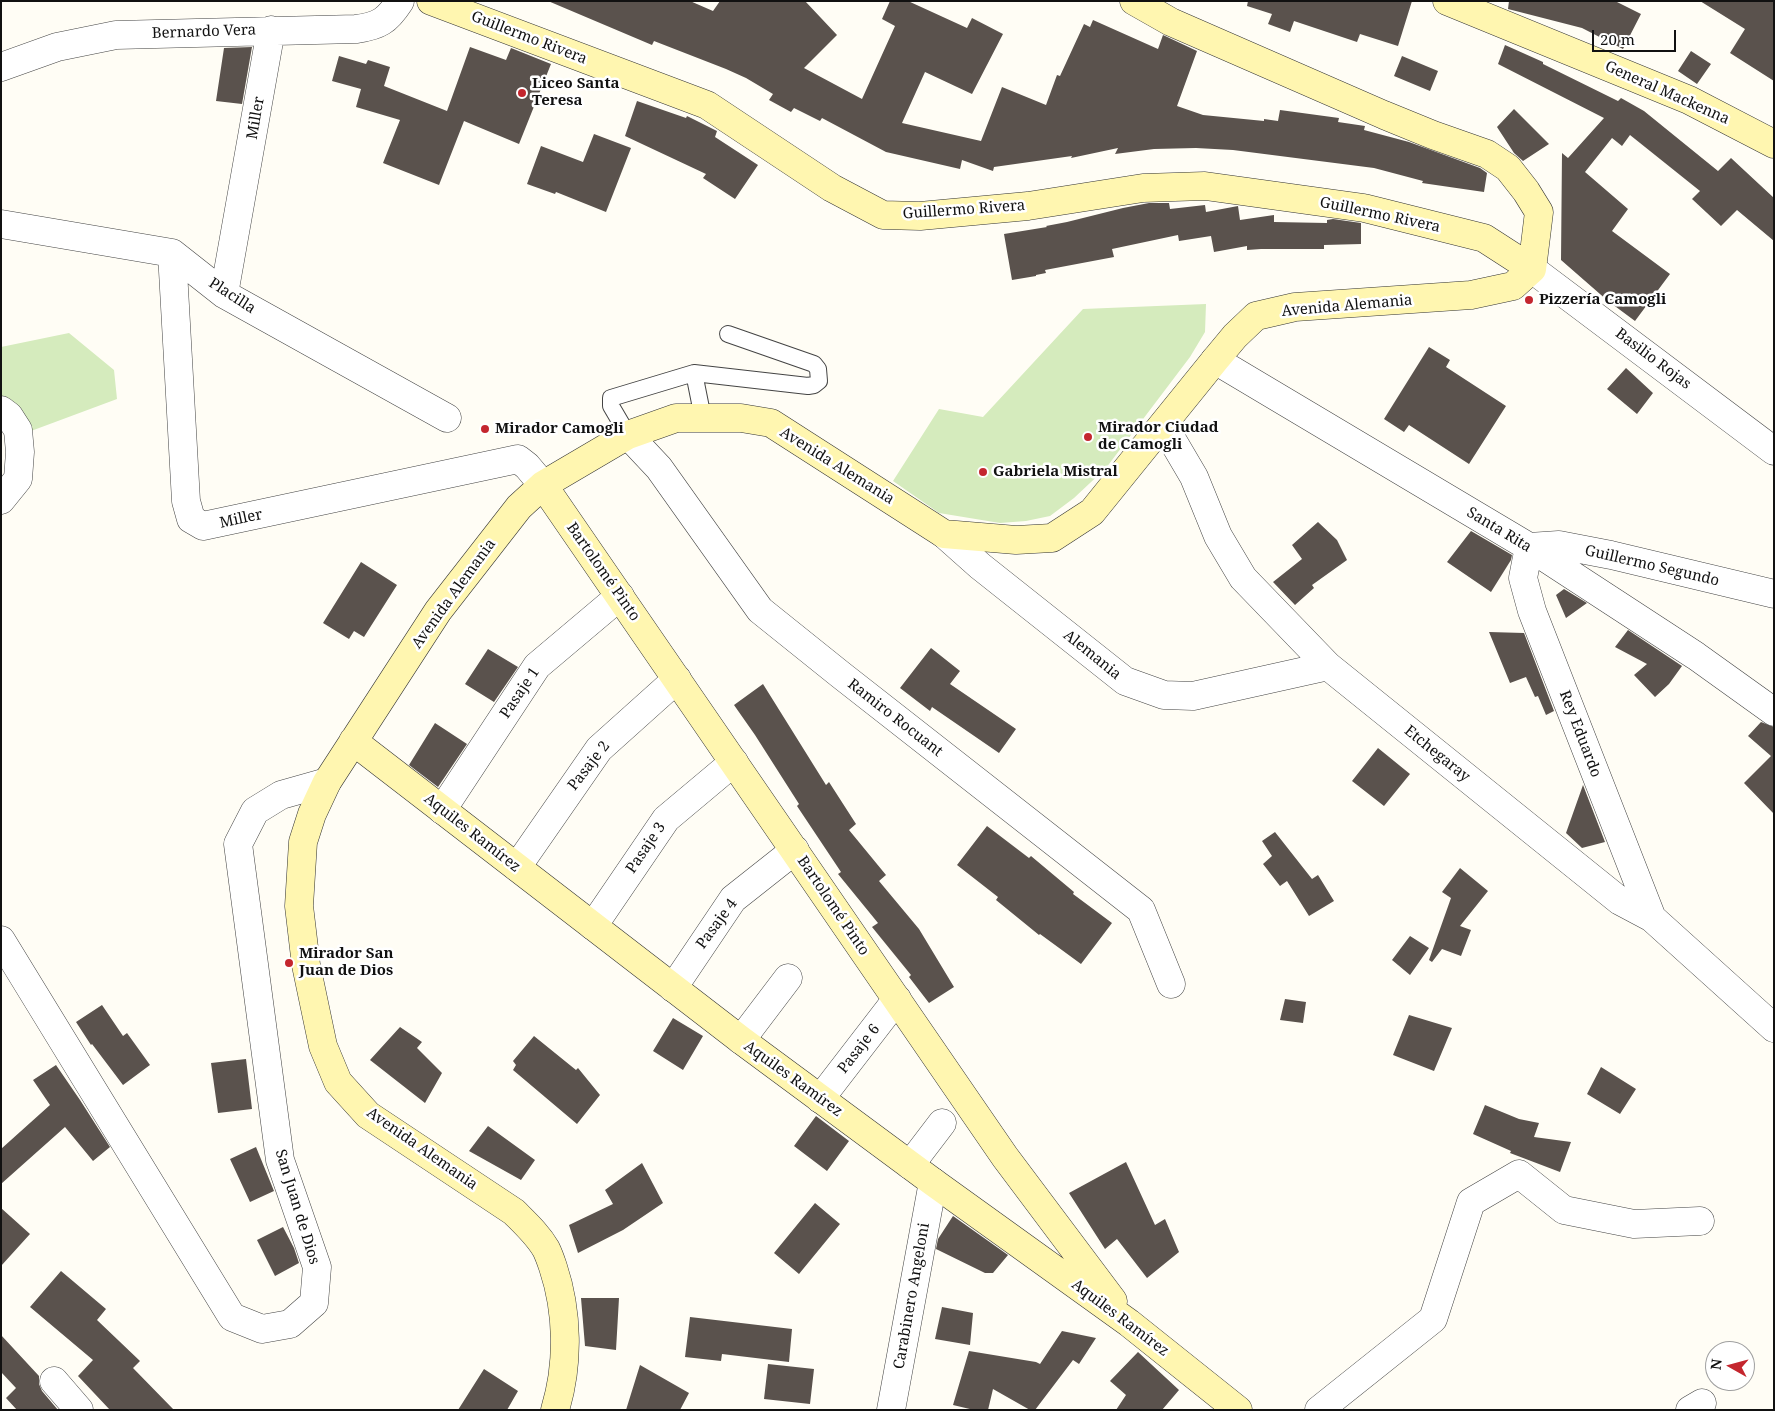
<!DOCTYPE html>
<html>
<head>
<meta charset="utf-8">
<style>
	body { margin:0 }
	#map { position:relative; width:1775px; height:1411px; overflow:hidden; background:#fffdf5; font-family:"Noto Serif",serif }
	canvas { display:block }
	.frame { position:absolute; inset:0; border:2px solid #111; pointer-events:none }
	.north { position:absolute; left:1705px; top:1341px; width:50px; height:50px; box-sizing:border-box; background:#fff; border:1px solid #a0a0a0; border-radius:50%; rotate:277deg; font-size:14px; font-weight:700; line-height:20px; text-align:center; color:#111 }
	.north::after { content:''; display:block; margin:auto; width:18px; height:22px; background:#c4262e; clip-path:polygon(50% 0,100% 100%,50% 72%,0 100%) }
	.scale { position:absolute; left:1592px; top:30px; width:84px; height:22px; box-sizing:border-box; border:2px solid #111; border-top:0; padding-left:6px; font-size:15px; line-height:18px; white-space:nowrap; color:#111; -webkit-text-stroke:4px #fff; paint-order:stroke }
</style>
</head>
<body>
<div id="map">
<canvas width="1775" height="1411"></canvas>
<div class="frame"></div>
<div class="north">N</div>
<div class="scale">20 m</div>
</div>
<script>
const context = document.querySelector('canvas').getContext('2d');
context.lineJoin = 'round';
function paint(path, color) { context.fillStyle = color; context.fill(path, 'evenodd'); }
function trace(path, color, width, dash) { context.strokeStyle = color; context.lineWidth = width; context.lineCap = dash ? 'butt' : 'round'; context.setLineDash(dash || []); context.stroke(path); }
function write(font, color, halo, rows, align = 'center') {
  context.font = font + ' "Noto Serif",serif'; context.lineWidth = 5; context.setLineDash([]); context.textBaseline = 'middle'; context.strokeStyle = halo; context.fillStyle = color; for (const [text, x, y, turn = 0] of rows) {
    context.save(); context.translate(x, y); context.rotate((+turn || 0) * Math.PI / 180); context.textAlign = isNaN(turn) ? turn : align; if (halo) context.strokeText(text, 0, 0); context.fillText(text, 0, 0); context.restore();
  }
}
const green = new Path2D(`
	M 1206,304 L 1205,332 L 1190,357 L 1106,468 L 1074,498 L 1050,516 L 1026,521 L 1000,523 L 939,513 L 893,481 L 939,409 L 983,417 L 1083,309 Z
	M 69,333 L 114,370 L 117,399 L 31,431 L 1,397 L 1,347 Z`);
const building = new Path2D(`
	M 548,1 L 690,1 L 713,11 L 720,1 L 805,1 L 837,35 L 804,68 L 862,99 L 895,26 L 882,19 L 890,1 L 908,1 L 967,28 L 972,18 L 1003,34 L 972,94 L 925,72 L 902,123 L 981,141 L 1002,87 L 1046,105 L 1057,75 L 1060,76 L 1084,24 L 1090,27 L 1093,20 L 1158,49 L 1163,35 L 1197,51 L 1177,106 L 1203,115 L 1264,121 L 1264,119 L 1278,121 L 1280,110 L 1339,118 L 1338,122 L 1365,126 L 1364,130 L 1409,142 L 1480,168 L 1487,173 L 1484,192 L 1422,183 L 1423,181 L 1374,168 L 1233,150 L 1196,148 L 1154,149 L 1115,154 L 1118,148 L 1071,158 L 1072,156 L 994,167 L 993,171 L 962,160 L 960,169 L 886,152 L 822,118 L 820,121 L 794,108 L 791,112 L 769,100 L 773,94 L 746,78 L 726,69 L 654,41 L 652,45 Z
	M 1248,1 L 1412,1 L 1398,46 L 1360,34 L 1357,42 L 1294,21 L 1290,32 L 1268,24 L 1272,14 L 1247,6 Z
	M 1509,1 L 1615,1 L 1641,14 L 1623,49 L 1582,28 L 1508,9 Z
	M 1700,1 L 1774,1 L 1774,81 L 1730,53 L 1745,29 Z
	M 1505,45 L 1543,62 L 1543,64 L 1618,101 L 1621,98 L 1644,111 L 1718,171 L 1731,158 L 1774,198 L 1774,241 L 1737,210 L 1721,226 L 1692,199 L 1700,191 L 1630,135 L 1622,146 L 1612,138 L 1585,172 L 1628,209 L 1612,231 L 1670,274 L 1635,321 L 1608,301 L 1561,260 L 1562,153 L 1568,158 L 1604,118 L 1498,64 Z
	M 252,47 L 242,104 L 216,101 L 224,48 Z
	M 470,47 L 506,60 L 511,48 L 551,64 L 519,144 L 464,121 L 439,185 L 383,163 L 400,120 L 356,107 L 361,89 L 332,81 L 339,56 L 366,64 L 368,60 L 390,67 L 384,86 L 447,111 Z
	M 1691,51 L 1711,64 L 1697,84 L 1678,71 Z
	M 1402,56 L 1438,71 L 1430,91 L 1394,76 Z
	M 637,101 L 686,118 L 687,116 L 717,131 L 715,137 L 758,165 L 735,199 L 703,178 L 706,174 L 625,136 Z
	M 1514,109 L 1549,144 L 1523,161 L 1514,153 L 1497,127 Z
	M 594,134 L 631,148 L 606,212 L 556,192 L 555,194 L 527,184 L 541,146 L 583,162 Z
	M 1149,203 L 1169,203 L 1170,209 L 1205,205 L 1206,212 L 1238,206 L 1240,220 L 1274,215 L 1274,222 L 1327,223 L 1327,220 L 1333,219 L 1361,223 L 1361,244 L 1324,245 L 1324,249 L 1261,249 L 1247,250 L 1247,246 L 1214,252 L 1211,236 L 1179,241 L 1178,235 L 1112,249 L 1114,257 L 1045,270 L 1046,273 L 1036,275 L 1036,276 L 1012,280 L 1004,234 L 1047,227 L 1046,226 L 1067,222 L 1123,208 Z
	M 1429,347 L 1450,360 L 1446,367 L 1506,406 L 1469,464 L 1409,425 L 1404,432 L 1384,419 Z
	M 1626,368 L 1653,393 L 1637,414 L 1607,389 Z
	M 1318,522 L 1337,540 L 1347,560 L 1312,585 L 1314,588 L 1295,605 L 1273,582 L 1302,559 L 1292,545 Z
	M 1471,531 L 1512,555 L 1511,560 L 1491,592 L 1447,562 Z
	M 361,562 L 397,585 L 364,637 L 354,631 L 349,639 L 323,623 Z
	M 1564,589 L 1587,603 L 1566,618 L 1556,595 Z
	M 1628,630 L 1682,666 L 1669,684 L 1655,697 L 1634,675 L 1647,664 L 1615,647 Z
	M 1489,632 L 1524,633 L 1554,711 L 1546,715 L 1538,696 L 1535,697 L 1526,677 L 1510,683 Z
	M 931,648 L 960,671 L 950,684 L 1016,729 L 999,753 L 932,707 L 930,711 L 900,688 Z
	M 488,649 L 518,667 L 494,702 L 465,684 Z
	M 763,684 L 826,785 L 829,782 L 856,824 L 849,830 L 886,875 L 879,881 L 919,929 L 954,987 L 929,1003 L 909,977 L 911,975 L 872,927 L 878,923 L 838,874 L 841,872 L 797,806 L 799,804 L 755,735 L 734,705 Z
	M 1761,722 L 1774,727 L 1774,814 L 1744,783 L 1771,756 L 1748,736 Z
	M 435,723 L 467,744 L 438,787 L 409,765 Z
	M 1378,748 L 1410,774 L 1384,806 L 1352,781 Z
	M 1583,785 L 1605,842 L 1582,848 L 1566,833 Z
	M 987,826 L 1029,858 L 1031,856 L 1074,892 L 1073,894 L 1112,923 L 1081,964 L 1040,934 L 1039,935 L 996,900 L 998,897 L 957,865 Z
	M 1275,832 L 1312,879 L 1318,875 L 1334,901 L 1309,916 L 1287,881 L 1280,886 L 1263,864 L 1272,856 L 1262,841 Z
	M 1460,868 L 1488,891 L 1460,926 L 1471,930 L 1461,956 L 1442,949 L 1432,962 L 1429,960 L 1451,898 L 1442,892 Z
	M 1410,936 L 1429,948 L 1410,975 L 1392,960 Z
	M 1285,999 L 1306,1002 L 1303,1023 L 1280,1020 Z
	M 102,1005 L 123,1036 L 127,1033 L 150,1065 L 123,1085 L 92,1044 L 91,1045 L 76,1022 Z
	M 1409,1015 L 1452,1028 L 1434,1071 L 1393,1055 Z
	M 673,1018 L 703,1036 L 683,1070 L 653,1051 Z
	M 400,1027 L 422,1042 L 417,1048 L 442,1073 L 425,1103 L 370,1060 Z
	M 534,1036 L 576,1070 L 578,1068 L 600,1095 L 577,1124 L 513,1070 L 516,1065 L 513,1061 Z
	M 246,1059 L 252,1109 L 218,1113 L 211,1063 Z
	M 56,1065 L 80,1100 L 110,1147 L 93,1161 L 65,1127 L 1,1184 L 1,1149 L 50,1105 L 33,1080 Z
	M 1601,1067 L 1636,1089 L 1620,1114 L 1587,1094 Z
	M 1485,1105 L 1519,1119 L 1539,1123 L 1534,1137 L 1571,1142 L 1560,1172 L 1510,1153 L 1511,1151 L 1473,1134 Z
	M 816,1116 L 849,1141 L 827,1171 L 794,1146 Z
	M 488,1126 L 535,1160 L 521,1180 L 469,1151 Z
	M 256,1147 L 274,1191 L 250,1202 L 230,1159 Z
	M 1126,1162 L 1155,1225 L 1165,1219 L 1179,1252 L 1147,1278 L 1117,1239 L 1105,1249 L 1069,1193 Z
	M 642,1163 L 663,1203 L 623,1230 L 578,1253 L 569,1225 L 613,1204 L 605,1190 Z
	M 815,1203 L 840,1224 L 799,1274 L 774,1253 Z
	M 1,1208 L 30,1234 L 1,1266 Z
	M 953,1216 L 1008,1255 L 993,1273 L 985,1273 L 936,1249 L 938,1239 Z
	M 283,1227 L 294,1248 L 299,1263 L 275,1276 L 257,1240 Z
	M 61,1271 L 106,1309 L 97,1320 L 140,1361 L 133,1368 L 174,1410 L 110,1410 L 78,1376 L 93,1360 L 30,1307 Z
	M 581,1298 L 619,1298 L 616,1350 L 585,1346 Z
	M 942,1307 L 973,1313 L 970,1345 L 935,1339 Z
	M 690,1317 L 792,1329 L 789,1362 L 722,1354 L 721,1361 L 685,1357 Z
	M 1062,1331 L 1096,1338 L 1079,1364 L 1073,1360 L 1035,1410 L 1030,1410 L 993,1389 L 988,1410 L 974,1410 L 953,1405 L 969,1351 L 1036,1362 L 1040,1364 Z
	M 1,1335 L 39,1376 L 39,1384 L 42,1391 L 58,1410 L 17,1410 L 6,1398 L 16,1388 L 1,1372 Z
	M 1138,1352 L 1179,1390 L 1162,1410 L 1116,1410 L 1126,1395 L 1110,1381 Z
	M 768,1364 L 814,1369 L 810,1404 L 764,1399 Z
	M 640,1365 L 689,1393 L 680,1410 L 626,1410 Z
	M 484,1369 L 518,1391 L 507,1410 L 458,1410 Z`);
const lane = new Path2D(`
	M 694,373 L 808,386 L 814,385 L 819,381 L 818,369 L 814,364 L 728,334
	M 628,435 L 611,406 L 611,398 L 694,373 L 703,418`);
const street = new Path2D(`
	M 1,67 L 57,47 L 116,35 L 356,29 C 379,26 387,21 400,1
	M 1,224 L 172,253 L 224,294 L 447,418
	M 172,253 L 186,501 L 191,519 L 203,526 L 518,459 L 527,466 L 543,485
	M 1532,269 L 1774,451
	M 224,294 L 271,30
	M 1215,360 L 1529,547 L 1696,656 L 1774,712
	M 1,410 L 9,416 L 18,430 L 20,452 L 18,479 L 1,500
	M 1164,426 L 1194,477 L 1218,536 L 1243,578 L 1328,666 L 1620,901 L 1652,918 L 1774,1028
	M 628,435 L 659,468 L 760,610 L 841,675 L 1141,910 L 1171,984
	M 944,534 L 980,566 L 1125,681 L 1164,695 L 1193,696 L 1328,666
	M 442,810 L 537,666 L 620,596
	M 517,867 L 599,749 L 677,679
	M 1652,918 L 1532,611 L 1523,578 L 1529,547 L 1559,545 L 1611,555 L 1774,594
	M 593,926 L 666,819 L 734,762
	M 1,940 L 232,1317 L 262,1329 L 290,1324 L 314,1303 L 317,1267 L 280,1160 L 238,844 L 255,811 L 281,795 L 327,782
	M 673,988 L 733,899 L 795,850
	M 741,1040 L 788,978
	M 820,1099 L 897,999
	M 910,1165 L 942,1123
	M 54,1381 L 79,1410
	M 891,1410 L 933,1182
	M 1319,1410 L 1433,1319 L 1471,1202 L 1519,1174 L 1564,1210 L 1634,1224 L 1700,1221
	M 1690,1410 L 1702,1403`);
const secondary = new Path2D(`
	M 431,1 L 707,105 L 832,188 L 883,215 L 920,216 L 1028,206 L 1143,188 L 1205,186 L 1364,208 L 1484,238 L 1532,269
	M 1447,1 L 1689,100 L 1774,144
	M 543,485 L 1005,1157 L 1113,1301
	M 353,741 L 741,1040 L 933,1182 L 1129,1323 L 1238,1410
	M 555,1410 C 569,1364 568,1312 553,1267 C 551,1261 549,1255 546,1249 C 538,1235 526,1224 514,1212 L 368,1115 L 338,1082 L 323,1046 L 306,965 L 299,906 L 303,842 L 312,814 L 327,782 L 438,611 L 519,507 L 543,485 L 628,435 L 676,418 L 741,418 L 771,423 L 944,534 L 1016,540 L 1052,538 L 1092,512 L 1215,360 L 1235,336 L 1256,316 L 1295,307 L 1471,295 L 1513,286 L 1532,269 L 1539,212 L 1526,191 L 1508,168 L 1487,154 L 1433,135 L 1384,115 L 1171,22 L 1134,1`);
const markers = [
	[522,93,5,"#c4262e"],
	[1529,300,5,"#c4262e"],
	[485,429,5,"#c4262e"],
	[1088,437,5,"#c4262e"],
	[983,472,5,"#c4262e"],
	[289,963,5,"#c4262e"]
];
const streetNames = [
	["Bernardo Vera",204,32,-2],
	["Guillermo Rivera",529,38,21],
	["General Mackenna",1667,93,24],
	["Miller",256,118,-80],
	["Guillermo Rivera",964,210,-4],
	["Guillermo Rivera",1380,215,12],
	["Placilla",232,296,33],
	["Avenida Alemania",1347,306,-5],
	["Basilio Rojas",1653,359,37],
	["Avenida Alemania",837,466,32],
	["Miller",241,519,-12],
	["Santa Rita",1499,530,31],
	["Guillermo Segundo",1652,566,13],
	["Bartolomé Pinto",603,572,55],
	["Avenida Alemania",454,594,-54],
	["Alemania",1092,655,39],
	["Pasaje 1",520,693,-56],
	["Ramiro Rocuant",895,718,38],
	["Rey Eduardo",1580,734,69],
	["Etchegaray",1437,754,39],
	["Pasaje 2",589,766,-52],
	["Aquiles Ramírez",472,833,38],
	["Pasaje 3",646,848,-56],
	["Bartolomé Pinto",833,906,56],
	["Pasaje 4",717,924,-54],
	["Pasaje 6",859,1049,-52],
	["Aquiles Ramírez",793,1079,36],
	["Avenida Alemania",422,1149,35],
	["San Juan de Dios",297,1207,73],
	["Carabinero Angeloni",912,1296,-80],
	["Aquiles Ramírez",1120,1318,37]
];
const poiNames = [
	["Liceo Santa",532,84],
	["Teresa",532,101],
	["Pizzería Camogli",1539,300],
	["Mirador Ciudad",1098,428],
	["de Camogli",1098,445],
	["Mirador Camogli",495,429],
	["Gabriela Mistral",993,472],
	["Mirador San",299,954],
	["Juan de Dios",299,971]
];
paint(green, '#d5ebbd');
paint(building, '#5a524d');
trace(lane, '#444', 18);
trace(street, '#444', 29);
trace(secondary, '#333', 29);
trace(lane, '#fff', 16);
trace(street, '#fff', 28);
trace(secondary, '#fff6b0', 28);
for (const [x, y, r, color] of markers) { const dot = new Path2D(); dot.arc(x, y, r, 0, 2 * Math.PI); context.fillStyle = color; context.fill(dot); trace(dot, '#fff', 2); }
write('15px', '#111', '#fff', streetNames);
write('bold 15px', '#111', '#fff', poiNames, 'left');
</script>
</body>
</html>
